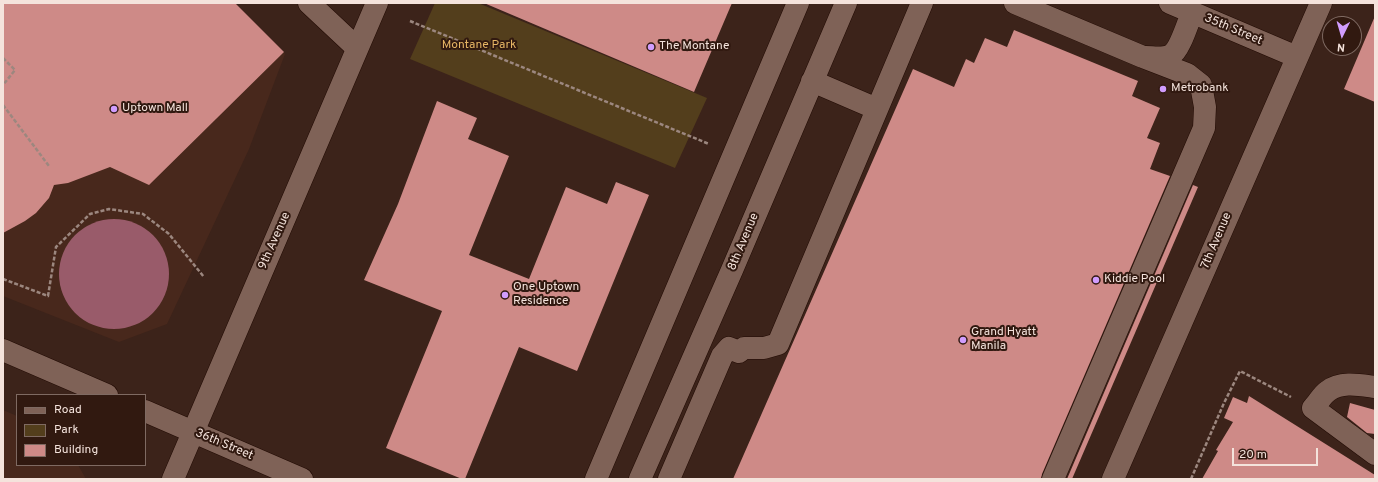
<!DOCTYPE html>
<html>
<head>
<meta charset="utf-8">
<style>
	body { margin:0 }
	#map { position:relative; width:1378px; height:482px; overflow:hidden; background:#3c231a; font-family:Overpass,sans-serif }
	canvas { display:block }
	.frame { position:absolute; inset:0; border:4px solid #f4e3dc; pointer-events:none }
	.legend { position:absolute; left:16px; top:394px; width:130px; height:72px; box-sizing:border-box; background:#311910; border:1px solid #7f6a62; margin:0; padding:5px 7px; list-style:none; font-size:12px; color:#f4e3dc }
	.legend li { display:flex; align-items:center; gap:8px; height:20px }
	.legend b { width:20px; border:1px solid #7f6a62 }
	.north { position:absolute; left:1322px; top:16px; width:40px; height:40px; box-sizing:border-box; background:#311910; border:1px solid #7f6a62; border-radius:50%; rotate:185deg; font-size:11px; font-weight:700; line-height:16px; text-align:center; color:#f4e3dc }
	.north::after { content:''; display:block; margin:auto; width:14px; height:18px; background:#d19dfe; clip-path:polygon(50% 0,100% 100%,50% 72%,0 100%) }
	.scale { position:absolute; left:1232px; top:448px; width:86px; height:18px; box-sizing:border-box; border:2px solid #f4e3dc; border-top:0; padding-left:5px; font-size:12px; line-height:14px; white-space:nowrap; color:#f4e3dc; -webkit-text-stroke:3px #311910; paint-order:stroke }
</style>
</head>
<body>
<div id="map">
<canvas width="1378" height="482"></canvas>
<div class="frame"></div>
<ul class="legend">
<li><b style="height:5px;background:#7f6257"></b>Road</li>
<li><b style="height:11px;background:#533e1c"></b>Park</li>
<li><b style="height:11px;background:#ce8a87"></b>Building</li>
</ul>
<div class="north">N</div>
<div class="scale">20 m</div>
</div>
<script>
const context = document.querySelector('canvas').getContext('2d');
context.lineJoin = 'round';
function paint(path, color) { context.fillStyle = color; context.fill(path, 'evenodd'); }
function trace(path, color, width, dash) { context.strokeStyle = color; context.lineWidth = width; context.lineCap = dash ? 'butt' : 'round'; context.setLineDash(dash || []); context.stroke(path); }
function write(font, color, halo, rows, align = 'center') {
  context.font = font + ' Overpass,sans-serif'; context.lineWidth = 4; context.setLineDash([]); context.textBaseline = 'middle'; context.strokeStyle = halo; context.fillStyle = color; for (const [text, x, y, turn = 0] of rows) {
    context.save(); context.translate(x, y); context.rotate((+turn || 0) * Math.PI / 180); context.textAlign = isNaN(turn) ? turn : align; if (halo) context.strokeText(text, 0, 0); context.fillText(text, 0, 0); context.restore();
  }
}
const built = new Path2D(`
	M 3,3 L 234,3 L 285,54 L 249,149 L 167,324 L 119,342 L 3,296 Z
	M 3,410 L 17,416 L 17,465 L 78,465 L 86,479 L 3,479 Z`);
const green = new Path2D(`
	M 435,3 L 478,3 L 707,98 L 675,168 L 410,59 Z`);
const water = new Path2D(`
	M59 274a55 55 0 1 1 110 0a55 55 0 1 1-110 0Z`);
const building = new Path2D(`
	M 3,3 L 235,3 L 284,52 L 149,185 L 110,167 L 68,183 L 54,185 L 49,198 L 36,213 L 25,221 L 3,233 Z
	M 484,3 L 732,3 L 694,92 Z
	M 1375,16 L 1375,102 L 1344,89 Z
	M 1014,30 L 1138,81 L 1132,96 L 1160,108 L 1147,138 L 1160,143 L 1150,169 L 1170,176 L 1042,474 L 1041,479 L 733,479 L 913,69 L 954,87 L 966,59 L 974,63 L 985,38 L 1007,47 Z
	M 437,101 L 477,118 L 468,139 L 509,156 L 469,255 L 529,279 L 566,187 L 607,204 L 616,182 L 649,195 L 577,371 L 519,347 L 465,479 L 462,479 L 386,448 L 442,311 L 364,280 L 398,204 Z
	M 1193,185 L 1198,187 L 1072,479 L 1067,479 Z
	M 1249,396 L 1375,475 L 1375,479 L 1202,479 L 1218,451 L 1216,450 L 1233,422 L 1224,418 L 1233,397 L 1247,403 Z
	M 1350,403 L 1375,410 L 1375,434 L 1367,433 L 1347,417 Z`);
const path = new Path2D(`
	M 410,21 L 709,144
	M 3,58 L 15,70 L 3,85
	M 3,105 L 49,166
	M 3,279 L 48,296 L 56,247 L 90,214 L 109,209 L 143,214 L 169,234 L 204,277
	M 1191,479 L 1224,403 L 1240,371 L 1291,397`);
const minor = new Path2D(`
	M 309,3 L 357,48
	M 1015,3 L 1143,57 L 1187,74 L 1201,85 L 1205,107 L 1204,128 L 1053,479
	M 1170,3 L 1297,57
	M 1146,57 C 1154,57 1164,59 1171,55 C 1180,50 1188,22 1192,13
	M 812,81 L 877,109
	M 3,350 L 107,395
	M 1375,387 C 1360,385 1341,381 1328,391 C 1322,395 1318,403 1313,408 L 1375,454
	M 145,411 L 302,479
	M 173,479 L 377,3
	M 596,479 L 798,3
	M 640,479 L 732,270 L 846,3
	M 669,479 L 722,356 L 729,348 L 739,352 L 744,348 L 764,348 L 778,344 L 922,3
	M 1113,479 L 1321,3`);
const markers = [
	[651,47,4,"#d19dfe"],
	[1163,89,4,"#d19dfe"],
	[114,109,4,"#d19dfe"],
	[1096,280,4,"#d19dfe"],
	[505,295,4,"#d19dfe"],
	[963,340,4,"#d19dfe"]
];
const streetNames = [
	["35th Street",1233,30,23],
	["9th Avenue",275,241,-66],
	["7th Avenue",1217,241,-67],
	["8th Avenue",744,242,-67],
	["36th Street",224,445,23]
];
const parkNames = [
	["Montane Park",479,46]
];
const poiNames = [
	["The Montane",659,47],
	["Metrobank",1171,89],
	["Uptown Mall",122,109],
	["Kiddie Pool",1104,280],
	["One Uptown",513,288],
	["Residence",513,302],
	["Grand Hyatt",971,333],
	["Manila",971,347]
];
paint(built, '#48281c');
paint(green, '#533e1c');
paint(water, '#995b6a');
paint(building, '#ce8a87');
trace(minor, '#220b04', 23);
trace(path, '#9c877f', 2.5, [4, 2]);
trace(minor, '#7f6257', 22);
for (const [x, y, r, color] of markers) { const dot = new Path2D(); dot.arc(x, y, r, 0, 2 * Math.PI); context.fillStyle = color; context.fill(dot); trace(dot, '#311910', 1.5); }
write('12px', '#f4e3dc', '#311910', streetNames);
write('12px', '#e6b564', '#311910', parkNames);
write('12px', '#f4e3dc', '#311910', poiNames, 'left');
</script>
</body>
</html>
